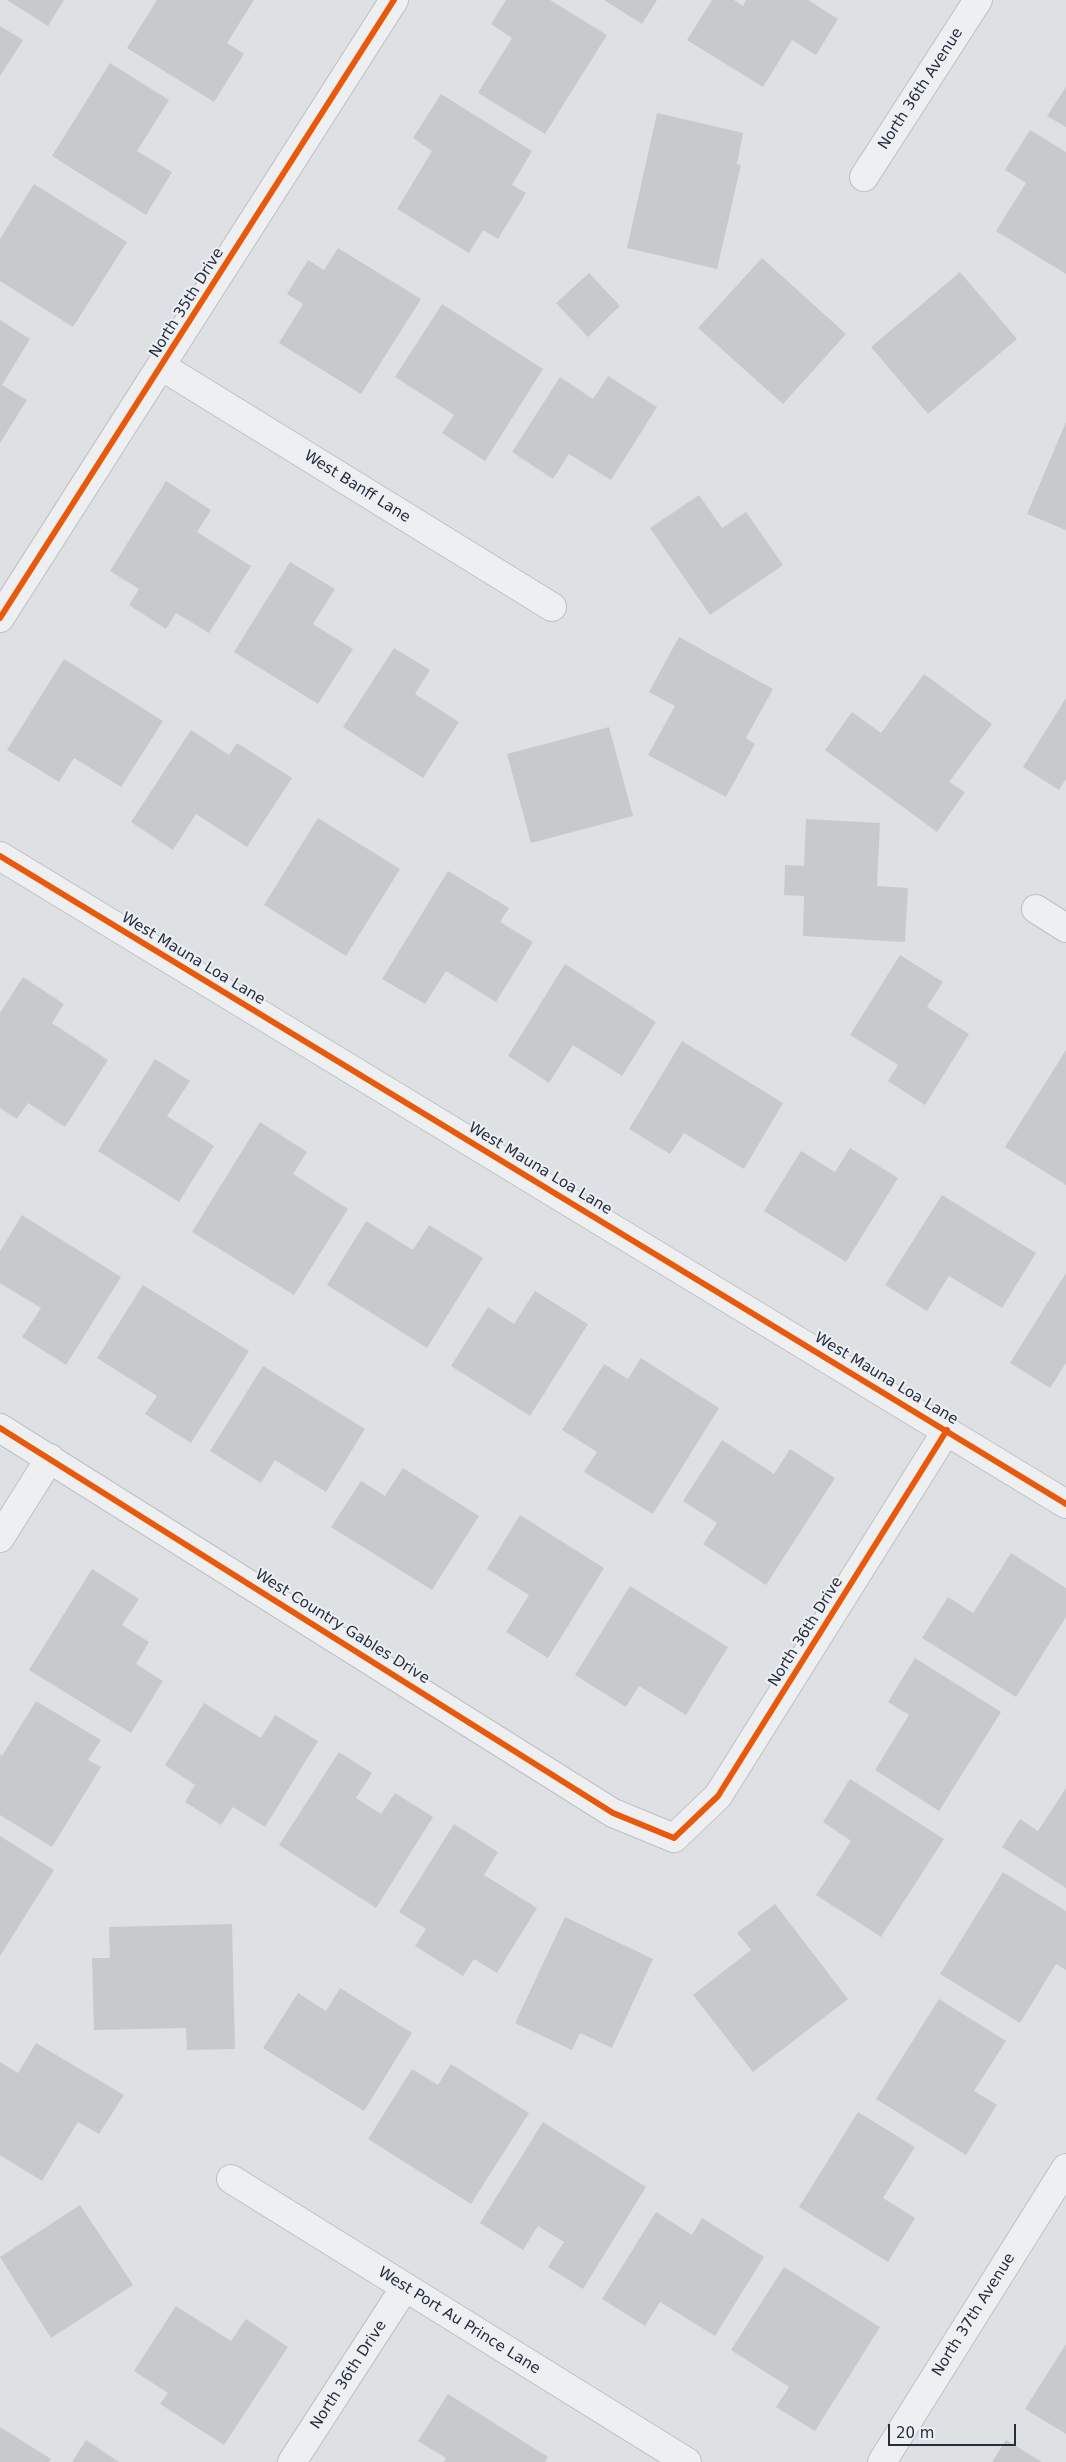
<!DOCTYPE html>
<html>
<head>
<meta charset="utf-8">
<style>
	body { margin:0 }
	#map { position:relative; width:1066px; height:2462px; overflow:hidden; background:#dee1e4; font-family:"DejaVu Sans",sans-serif }
	canvas { display:block }
	.scale { position:absolute; left:888px; top:2424px; width:128px; height:22px; box-sizing:border-box; border:2px solid #262d3c; border-top:0; padding-left:6px; font-size:15px; line-height:18px; white-space:nowrap; color:#262d3c; -webkit-text-stroke:4px #eceff4; paint-order:stroke }
</style>
</head>
<body>
<div id="map">
<canvas width="1066" height="2462"></canvas>
<div class="scale">20 m</div>
</div>
<script>
const context = document.querySelector('canvas').getContext('2d');
context.lineJoin = 'round';
function paint(path, color) { context.fillStyle = color; context.fill(path, 'evenodd'); }
function trace(path, color, width, dash) { context.strokeStyle = color; context.lineWidth = width; context.lineCap = dash ? 'butt' : 'round'; context.setLineDash(dash || []); context.stroke(path); }
function write(font, color, halo, rows, align = 'center') {
  context.font = font + ' "DejaVu Sans",sans-serif'; context.lineWidth = 4; context.setLineDash([]); context.textBaseline = 'middle'; context.strokeStyle = halo; context.fillStyle = color; for (const [text, x, y, turn = 0] of rows) {
    context.save(); context.translate(x, y); context.rotate((+turn || 0) * Math.PI / 180); context.textAlign = isNaN(turn) ? turn : align; if (halo) context.strokeText(text, 0, 0); context.fillText(text, 0, 0); context.restore();
  }
}
const building = new Path2D(`
	M 7,0 L 64,0 L 48,26 Z
	M 157,0 L 254,0 L 227,43 L 244,54 L 214,102 L 127,48 Z
	M 506,0 L 550,0 L 607,35 L 545,134 L 478,93 L 512,38 L 491,24 Z
	M 604,0 L 657,0 L 642,24 Z
	M 712,0 L 734,0 L 743,6 L 746,0 L 808,0 L 838,19 L 816,55 L 792,40 L 763,87 L 687,40 Z
	M 0,26 L 23,40 L 0,76 Z
	M 110,63 L 169,100 L 137,151 L 172,172 L 146,215 L 52,156 Z
	M 1066,87 L 1066,127 L 1047,116 Z
	M 441,94 L 532,151 L 512,185 L 526,193 L 498,239 L 483,230 L 469,253 L 397,209 L 432,151 L 413,138 Z
	M 657,113 L 743,133 L 737,164 L 741,165 L 717,269 L 627,248 Z
	M 1030,130 L 1066,152 L 1066,274 L 996,231 L 1026,183 L 1005,170 Z
	M 34,184 L 127,242 L 73,327 L 0,281 L 0,239 Z
	M 338,248 L 421,299 L 361,394 L 279,343 L 303,304 L 287,294 L 308,260 L 324,270 Z
	M 762,258 L 846,334 L 783,404 L 698,328 Z
	M 960,272 L 1017,339 L 928,414 L 871,347 Z
	M 589,273 L 620,306 L 588,337 L 556,303 Z
	M 442,304 L 543,369 L 485,461 L 442,433 L 454,415 L 395,377 Z
	M 0,320 L 30,339 L 2,385 L 27,400 L 0,443 Z
	M 608,376 L 657,407 L 611,480 L 569,454 L 553,479 L 512,452 L 560,377 L 593,399 Z
	M 1066,422 L 1066,530 L 1027,514 Z
	M 166,481 L 211,510 L 197,532 L 251,566 L 209,633 L 176,613 L 166,629 L 129,605 L 139,589 L 110,571 Z
	M 699,495 L 722,528 L 746,512 L 783,565 L 710,615 L 650,528 Z
	M 290,562 L 335,589 L 313,624 L 353,649 L 318,704 L 234,652 Z
	M 679,637 L 773,689 L 746,738 L 755,744 L 726,797 L 648,755 L 675,706 L 649,692 Z
	M 394,648 L 430,670 L 415,694 L 459,722 L 423,778 L 343,727 Z
	M 64,659 L 163,721 L 121,787 L 74,758 L 59,782 L 7,750 Z
	M 924,674 L 992,724 L 949,782 L 965,792 L 937,832 L 825,750 L 852,712 L 881,733 Z
	M 1066,698 L 1066,779 L 1059,790 L 1023,767 Z
	M 609,727 L 633,816 L 531,843 L 507,754 Z
	M 191,730 L 229,755 L 237,743 L 292,778 L 247,847 L 196,814 L 173,850 L 131,822 Z
	M 318,818 L 400,869 L 346,956 L 264,905 Z
	M 806,819 L 880,823 L 877,886 L 908,888 L 905,942 L 803,936 L 804,896 L 784,895 L 785,865 L 804,866 Z
	M 448,871 L 509,908 L 500,922 L 533,942 L 496,1002 L 446,971 L 425,1004 L 382,979 Z
	M 900,955 L 943,982 L 927,1007 L 969,1034 L 925,1105 L 888,1081 L 898,1065 L 850,1035 Z
	M 565,964 L 656,1022 L 622,1076 L 573,1045 L 549,1083 L 508,1056 Z
	M 23,977 L 64,1004 L 52,1023 L 108,1060 L 65,1127 L 28,1103 L 17,1119 L 0,1108 L 0,1013 Z
	M 682,1041 L 783,1103 L 744,1169 L 684,1133 L 670,1154 L 629,1129 Z
	M 1066,1050 L 1066,1185 L 1005,1147 Z
	M 155,1059 L 190,1081 L 167,1116 L 214,1146 L 179,1202 L 98,1151 Z
	M 260,1122 L 307,1152 L 293,1174 L 348,1209 L 294,1295 L 192,1232 Z
	M 850,1148 L 898,1178 L 846,1262 L 764,1211 L 801,1151 L 835,1172 Z
	M 942,1195 L 1036,1253 L 1002,1308 L 949,1276 L 927,1311 L 885,1285 Z
	M 22,1215 L 121,1277 L 66,1365 L 22,1337 L 41,1308 L 0,1283 L 0,1251 Z
	M 366,1221 L 413,1250 L 429,1225 L 483,1258 L 427,1348 L 327,1285 Z
	M 1066,1273 L 1066,1363 L 1050,1388 L 1010,1363 Z
	M 143,1285 L 249,1351 L 191,1443 L 145,1414 L 157,1396 L 97,1358 Z
	M 535,1291 L 588,1324 L 530,1416 L 451,1366 L 488,1307 L 514,1324 Z
	M 641,1358 L 719,1408 L 653,1514 L 584,1472 L 597,1452 L 562,1430 L 604,1364 L 628,1379 Z
	M 263,1366 L 365,1429 L 326,1492 L 275,1460 L 261,1483 L 210,1451 Z
	M 722,1440 L 774,1474 L 790,1449 L 835,1478 L 766,1585 L 703,1544 L 717,1523 L 683,1501 Z
	M 403,1468 L 479,1516 L 432,1590 L 331,1527 L 361,1481 L 385,1496 Z
	M 520,1515 L 604,1568 L 548,1658 L 506,1632 L 529,1595 L 487,1569 Z
	M 1011,1553 L 1066,1588 L 1066,1617 L 1016,1697 L 922,1638 L 948,1597 L 973,1613 Z
	M 92,1569 L 139,1599 L 122,1625 L 149,1642 L 136,1664 L 163,1681 L 131,1733 L 29,1670 Z
	M 630,1586 L 728,1647 L 686,1715 L 639,1686 L 626,1707 L 575,1675 Z
	M 915,1658 L 1001,1712 L 939,1811 L 875,1770 L 909,1715 L 888,1702 Z
	M 36,1701 L 101,1740 L 88,1760 L 101,1767 L 52,1847 L 0,1815 L 0,1754 L 2,1756 Z
	M 204,1703 L 261,1738 L 275,1715 L 318,1741 L 265,1827 L 233,1807 L 221,1825 L 185,1802 L 195,1785 L 165,1765 Z
	M 339,1752 L 372,1773 L 356,1798 L 381,1814 L 395,1793 L 433,1817 L 376,1908 L 279,1845 Z
	M 850,1779 L 944,1839 L 881,1937 L 816,1895 L 851,1841 L 823,1822 Z
	M 1066,1788 L 1066,1888 L 1002,1847 L 1020,1819 L 1038,1831 Z
	M 454,1824 L 498,1852 L 484,1875 L 537,1908 L 497,1973 L 474,1959 L 463,1976 L 415,1946 L 426,1929 L 399,1912 Z
	M 0,1836 L 54,1870 L 0,1956 Z
	M 1003,1872 L 1066,1911 L 1066,1970 L 1056,1964 L 1020,2023 L 940,1974 Z
	M 775,1904 L 848,1999 L 753,2072 L 693,1995 L 751,1950 L 737,1933 Z
	M 565,1917 L 653,1959 L 612,2048 L 580,2033 L 572,2050 L 515,2023 Z
	M 232,1924 L 235,2049 L 187,2050 L 186,2028 L 94,2030 L 92,1958 L 110,1958 L 109,1927 Z
	M 340,1988 L 412,2033 L 364,2111 L 263,2048 L 298,1993 L 326,2011 Z
	M 939,1999 L 1006,2041 L 974,2091 L 997,2105 L 966,2155 L 876,2099 Z
	M 36,2043 L 124,2095 L 99,2134 L 78,2122 L 42,2181 L 0,2155 L 0,2062 L 18,2073 Z
	M 451,2064 L 529,2113 L 471,2204 L 368,2139 L 412,2069 L 438,2085 Z
	M 858,2112 L 915,2147 L 883,2198 L 915,2218 L 888,2262 L 799,2207 Z
	M 543,2122 L 646,2187 L 583,2289 L 548,2267 L 564,2242 L 538,2226 L 523,2250 L 480,2223 Z
	M 80,2205 L 133,2285 L 51,2338 L 0,2257 Z
	M 656,2212 L 692,2235 L 702,2218 L 764,2257 L 715,2336 L 660,2302 L 645,2326 L 602,2299 Z
	M 784,2267 L 880,2327 L 815,2431 L 776,2407 L 789,2387 L 731,2350 Z
	M 176,2306 L 231,2341 L 246,2319 L 288,2347 L 224,2445 L 160,2404 L 168,2393 L 134,2371 Z
	M 1066,2344 L 1066,2434 L 1025,2409 Z
	M 448,2394 L 548,2457 L 545,2462 L 444,2462 L 446,2458 L 418,2441 Z
	M 0,2427 L 51,2459 L 49,2462 L 0,2462 Z
	M 86,2440 L 119,2462 L 72,2462 Z
	M 1006,2440 L 1042,2462 L 992,2462 Z`);
const street = new Path2D(`
	M 864,177 L 978,0
	M 161,366 L 552,607
	M 0,618 L 394,0
	M 0,856 L 1066,1504
	M 1036,909 L 1066,928
	M 0,1428 L 613,1813 L 674,1838 L 718,1796 L 947,1430
	M 0,1538 L 50,1458
	M 231,2179 L 687,2462
	M 292,2462 L 405,2287
	M 882,2462 L 1066,2168`);
const cycleway = new Path2D(`
	M 0,618 L 394,0
	M 0,856 L 1066,1504
	M 0,1428 L 613,1813 L 674,1838 L 718,1796 L 947,1430`);
const streetNames = [
	["North 36th Avenue",921,89,-57],
	["North 35th Drive",187,303,-58],
	["West Banff Lane",357,487,32],
	["West Mauna Loa Lane",193,959,31],
	["West Mauna Loa Lane",540,1169,31],
	["West Mauna Loa Lane",886,1379,31],
	["West Country Gables Drive",342,1627,32],
	["North 36th Drive",806,1632,-58],
	["North 37th Avenue",974,2315,-58],
	["West Port Au Prince Lane",459,2321,32],
	["North 36th Drive",349,2375,-57]
];
paint(building, '#c7c9cc');
trace(street, '#bdbfc2', 30);
trace(street, '#eeeff1', 28);
trace(cycleway, '#e8590c', 6);
write('15px', '#262d3c', '#eceff4', streetNames);
</script>
</body>
</html>
